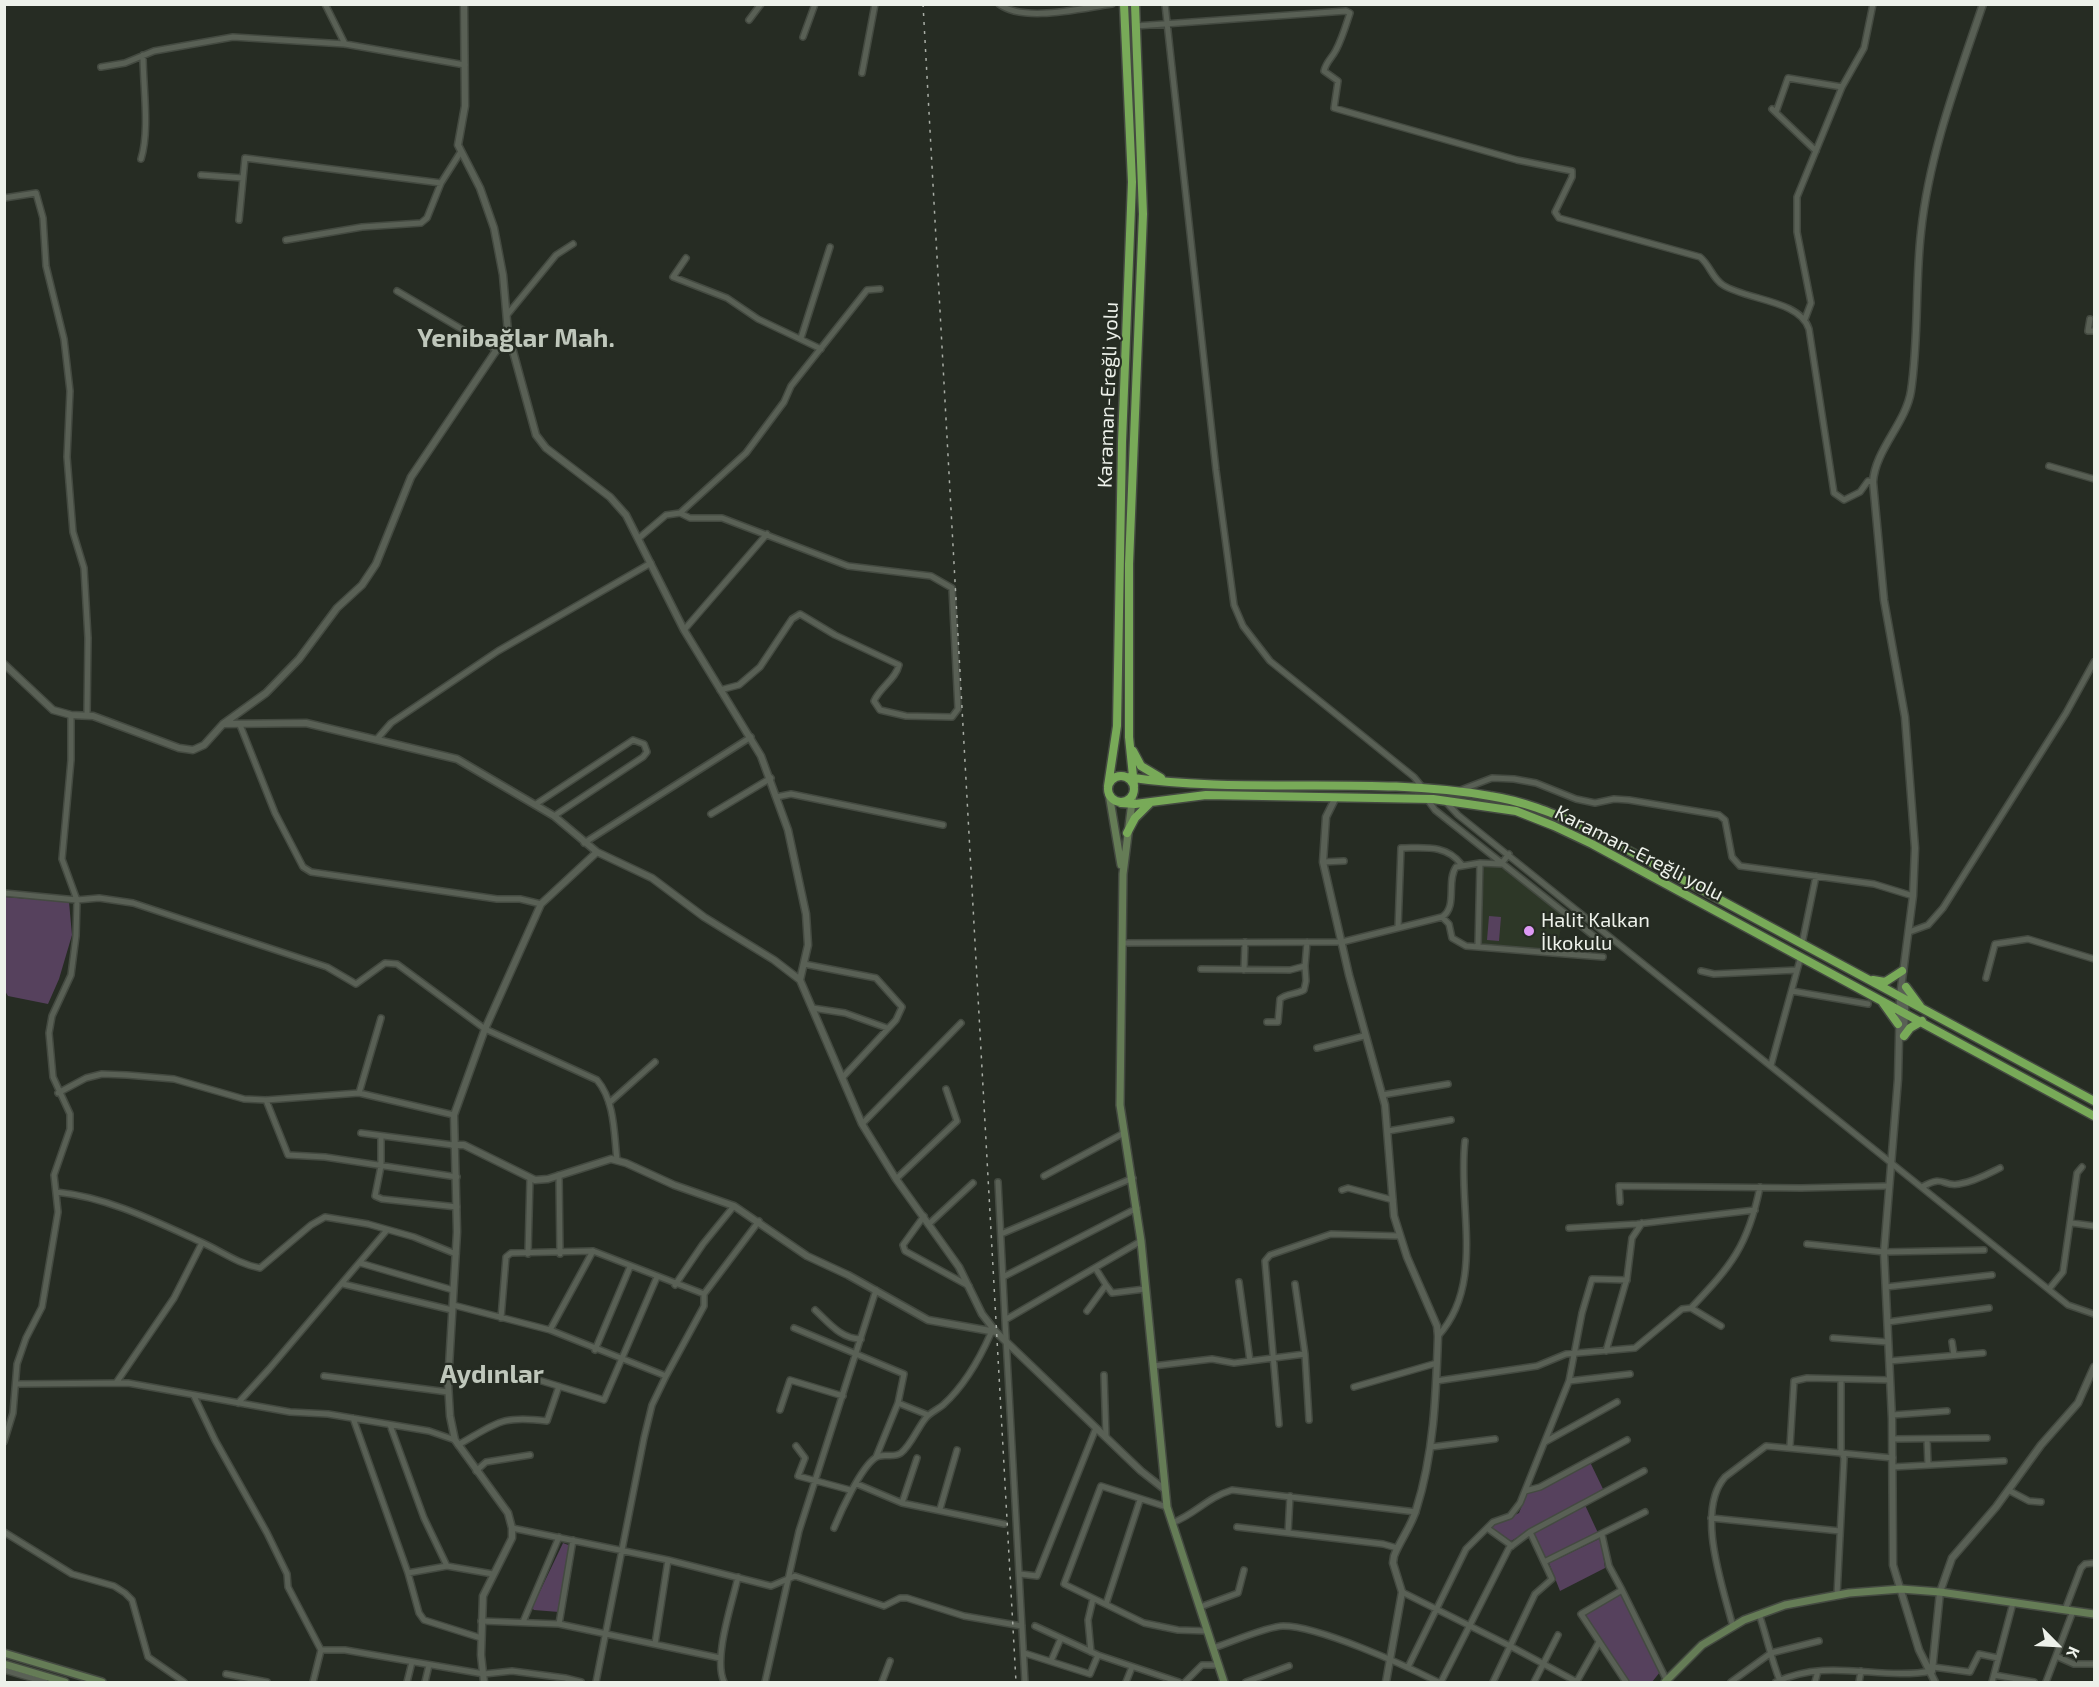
<!DOCTYPE html>
<html>
<head>
<meta charset="utf-8">
<style>
	body { margin:0 }
	#map { position:relative; width:2099px; height:1687px; overflow:hidden; background:#262c23; font-family:"Exo 2",sans-serif }
	canvas { display:block }
	.frame { position:absolute; inset:0; border:6px solid #edf1ea; pointer-events:none }
	.north { position:absolute; left:2027px; top:1615px; width:60px; height:60px; -webkit-text-stroke:4px #262c23; paint-order:stroke; rotate:114deg; font-size:16px; font-weight:700; line-height:24px; text-align:center; color:#edf1ea }
	.north::after { content:''; display:block; margin:auto; width:21px; height:27px; background:#edf1ea; clip-path:polygon(50% 0,100% 100%,50% 72%,0 100%) }
</style>
</head>
<body>
<div id="map">
<canvas width="2099" height="1687"></canvas>
<div class="frame"></div>
<div class="north">K</div>
</div>
<script>
const context = document.querySelector('canvas').getContext('2d');
context.lineJoin = 'round';
function paint(path, color) { context.fillStyle = color; context.fill(path, 'evenodd'); }
function trace(path, color, width, dash) { context.strokeStyle = color; context.lineWidth = width; context.lineCap = dash ? 'butt' : 'round'; context.setLineDash(dash || []); context.stroke(path); }
function write(font, color, halo, rows, align = 'center') {
  context.font = font + ' "Exo 2",sans-serif'; context.lineWidth = 4.5; context.setLineDash([]); context.textBaseline = 'middle'; context.strokeStyle = halo; context.fillStyle = color; for (const [text, x, y, turn = 0] of rows) {
    context.save(); context.translate(x, y); context.rotate((+turn || 0) * Math.PI / 180); context.textAlign = isNaN(turn) ? turn : align; if (halo) context.strokeText(text, 0, 0); context.fillText(text, 0, 0); context.restore();
  }
}
const built = new Path2D(`
	M 1484,865 L 1499,866 L 1563,914 L 1557,951 L 1481,945 Z`);
const green = new Path2D(`
	M 4,897 L 69,902 L 72,935 L 59,979 L 48,1004 L 8,996 L 5,991 Z
	M 1489,916 L 1501,917 L 1499,941 L 1487,940 Z
	M 1590,1462 L 1603,1489 L 1511,1541 L 1492,1528 L 1493,1525 L 1519,1513 L 1527,1493 Z
	M 1585,1505 L 1598,1533 L 1546,1559 L 1534,1533 Z
	M 1601,1538 L 1605,1568 L 1560,1591 L 1549,1563 Z
	M 563,1543 L 571,1546 L 559,1612 L 534,1610 L 532,1608 Z
	M 1619,1594 L 1624,1597 L 1660,1672 L 1652,1682 L 1629,1682 L 1585,1614 Z`);
const minor = new Path2D(`
	M 325,4 L 345,44
	M 999,4 C 1024,23 1082,8 1112,4
	M 1165,4 L 1216,470 L 1234,605 L 1243,626 L 1270,661 L 1414,777 L 1423,788
	M 749,20 L 761,4
	M 1136,26 L 1346,11 L 1350,13 C 1346,25 1342,39 1336,50 C 1332,58 1326,62 1324,71 L 1338,81 L 1334,108 L 1517,160 L 1572,171 L 1572,177 L 1555,212 L 1559,218 L 1700,257 C 1710,265 1712,278 1723,285 C 1746,300 1800,300 1809,329 L 1834,493 L 1844,500 L 1860,492 L 1868,481 L 1873,482
	M 803,37 L 815,4
	M 101,67 L 125,63 L 154,51 L 233,37 L 345,44 L 465,65
	M 862,73 L 875,4
	M 1772,109 L 1816,151
	M 1776,112 L 1788,78 L 1842,87
	M 141,159 C 150,130 143,87 143,55
	M 201,175 L 243,178
	M 4,198 L 36,193 L 43,218 L 46,266 L 64,339 L 70,391 L 67,457 L 73,532 L 84,568 L 88,638 L 87,715
	M 239,220 L 245,158 L 441,183
	M 286,240 L 362,227 L 421,223 L 427,218 L 441,183 L 460,153
	M 686,258 L 673,277 L 727,298 L 758,319 L 821,349
	M 397,291 L 497,350
	M 507,315 L 556,255 L 573,244
	M 1805,319 L 1811,303 L 1797,232 L 1797,197 L 1842,87 L 1864,48 L 1873,4
	M 2090,319 L 2088,331 L 2094,331
	M 801,338 L 830,247
	M 2049,466 L 2094,479
	M 680,513 L 690,518 L 722,518 L 848,566 L 931,576 L 952,588 L 958,709 L 952,717 L 906,716 L 880,710 L 874,701 C 880,687 896,679 899,665 L 835,635 L 800,614 L 792,619 L 760,667 L 739,685 L 720,690
	M 639,538 L 666,515 L 680,513 L 746,453 L 784,402 L 791,386 L 867,290 L 880,289
	M 684,630 L 767,534
	M 240,725 L 275,813 L 303,867 L 311,872 L 497,899 L 520,899 L 541,904
	M 377,739 L 391,723 L 498,651 L 651,563
	M 1458,791 L 1492,778 L 1514,779 L 1536,783 L 1576,799 L 1595,803 L 1614,799 L 1629,800 L 1719,815 L 1725,820 L 1732,857 L 1740,866 L 1874,884 L 1913,896
	M 776,797 L 791,794 L 943,825
	M 1427,799 L 1435,810 L 1600,941
	M 1445,801 L 1458,815 L 2068,1305 L 2094,1314
	M 536,804 L 633,740 L 644,744 L 647,752 L 643,757 L 554,816
	M 711,814 L 771,778
	M 584,843 L 751,737
	M 1323,862 L 1344,861
	M 4,893 L 77,900 L 99,898 L 133,903 L 327,967 L 356,984 L 385,963 L 397,964 L 485,1029 L 597,1080 C 615,1101 614,1134 617,1160
	M 1442,917 L 1449,924 L 1452,938 L 1466,946 L 1603,957
	M 1398,928 L 1401,848 C 1424,848 1446,844 1461,864
	M 1909,932 L 1928,925 L 1943,908 L 2066,713 L 2094,662
	M 1123,943 L 1342,942 L 1442,917 C 1458,907 1446,881 1456,867 L 1480,863 L 1501,864 L 1509,854
	M 1802,944 L 1816,876
	M 1478,947 L 1480,863
	M 804,964 L 876,978 L 902,1007 L 896,1020 L 842,1078
	M 1201,969 L 1290,970 L 1305,966 L 1307,942
	M 1244,970 L 1245,942
	M 1701,971 L 1714,974 L 1797,970
	M 1986,978 L 1995,944 L 2028,939 L 2094,959
	M 1792,991 L 1868,1004
	M 812,1008 L 845,1013 L 887,1028
	M 1267,1022 L 1278,1022 L 1280,999 C 1287,993 1295,995 1304,990 L 1306,981 L 1305,966
	M 1317,1048 L 1364,1036
	M 1771,1065 L 1801,956
	M 58,1093 L 86,1078 L 102,1074 L 127,1075 L 174,1079 L 244,1099 L 266,1100 L 359,1093 L 454,1115
	M 359,1093 L 381,1018
	M 1382,1095 L 1448,1084
	M 266,1100 L 288,1155 L 325,1157 L 457,1177
	M 609,1103 L 655,1062
	M 862,1124 L 961,1023
	M 1388,1131 L 1451,1120
	M 361,1133 L 453,1145
	M 381,1136 L 381,1166 L 375,1196 L 382,1199 L 457,1207
	M 559,1175 L 560,1254
	M 1044,1176 L 1124,1133
	M 896,1179 L 957,1121 L 946,1089
	M 998,1182 L 1005,1320
	M 1922,1187 C 1944,1174 1942,1187 1959,1184 C 1974,1182 1988,1174 2000,1168
	M 1342,1190 L 1348,1188 L 1393,1200
	M 56,1192 C 107,1197 155,1221 201,1242 C 221,1251 238,1264 260,1268 L 311,1225 L 325,1217 L 368,1224 L 414,1237 L 456,1254
	M 1620,1202 L 1619,1186 L 1801,1188 L 1888,1186
	M 924,1216 L 903,1245 L 905,1251 L 969,1286
	M 930,1223 L 973,1183
	M 2072,1223 L 2094,1226
	M 1569,1228 L 1637,1224 L 1755,1210
	M 1001,1234 L 1133,1178
	M 1807,1244 L 1884,1252 L 1984,1250
	M 528,1254 L 530,1178
	M 360,1263 L 453,1290
	M 1003,1277 L 1137,1208
	M 1239,1282 L 1250,1361
	M 343,1284 L 452,1310
	M 1295,1284 L 1305,1354 L 1309,1420
	M 675,1285 L 703,1244 L 734,1206
	M 1106,1285 L 1112,1293 L 1145,1289
	M 1886,1287 L 1992,1275
	M 2049,1289 L 2063,1272 L 2077,1173 L 2082,1167
	M 453,1305 L 550,1330 L 666,1376 L 704,1306 L 704,1294 L 759,1221
	M 1691,1308 L 1721,1326
	M 815,1310 C 829,1323 841,1339 861,1339
	M 1087,1311 L 1106,1285 L 1096,1269
	M 501,1318 L 506,1257 L 511,1253 L 593,1251
	M 1888,1322 L 1989,1308
	M 794,1328 L 904,1374 L 898,1403
	M 550,1330 L 593,1251 L 704,1294
	M 1438,1336 C 1486,1283 1457,1205 1465,1141
	M 1833,1338 L 1888,1342
	M 1952,1342 L 1954,1355
	M 595,1350 L 630,1267
	M 1606,1351 L 1627,1278 L 1632,1238 L 1642,1223
	M 1889,1361 L 1983,1353
	M 1153,1366 L 1212,1359 L 1234,1363 L 1305,1354
	M 1104,1375 L 1106,1437
	M 324,1376 L 448,1392
	M 532,1378 L 604,1400 L 657,1277
	M 1436,1381 L 1537,1366 L 1566,1354 L 1635,1348 L 1682,1309 L 1691,1308 C 1731,1266 1748,1246 1760,1187
	M 1569,1381 L 1630,1374
	M 116,1383 L 174,1298 L 202,1243
	M 17,1384 L 128,1383 L 290,1412 L 328,1414 L 429,1431 L 455,1440
	M 1354,1387 L 1437,1363
	M 194,1396 L 215,1440 L 267,1533 L 287,1574 L 288,1587 L 321,1650
	M 238,1403 L 269,1369 L 387,1230
	M 780,1410 L 790,1380 L 843,1396
	M 1892,1415 L 1947,1411
	M 353,1418 L 408,1573 L 419,1613 L 424,1620 L 481,1638
	M 1279,1424 L 1265,1261 L 1270,1255 L 1331,1234 L 1399,1236
	M 390,1425 L 424,1518 L 447,1566
	M 1892,1439 L 1987,1438
	M 1927,1439 L 1928,1465
	M 4,1442 L 13,1413 L 17,1364 L 26,1338 L 42,1307 L 58,1212 L 54,1175 L 70,1129 L 70,1114 L 53,1077 L 49,1033 L 52,1016 L 71,975 L 76,936 L 77,900 L 62,859 L 71,760 L 71,715
	M 1545,1442 L 1617,1402
	M 458,1445 C 497,1423 501,1415 547,1421 L 559,1386
	M 796,1446 L 805,1458 L 798,1476 L 850,1490
	M 1790,1446 L 1794,1381 L 1807,1378 L 1890,1380
	M 1431,1447 L 1495,1439
	M 876,1457 L 898,1403 L 928,1415
	M 1893,1467 L 2004,1461
	M 476,1471 L 486,1462 L 530,1455
	M 857,1484 L 902,1503 L 1004,1524
	M 2008,1490 L 2029,1501 L 2041,1502
	M 1525,1491 L 1540,1487 L 1627,1440
	M 902,1503 L 917,1458
	M 1167,1507 L 1101,1486 L 1064,1584 L 1144,1623 L 1178,1630 L 1208,1631
	M 940,1509 L 957,1450
	M 1711,1518 L 1840,1531
	M 1172,1523 C 1196,1514 1206,1498 1232,1490 L 1416,1512
	M 1237,1527 L 1383,1544 L 1397,1548
	M 512,1528 L 668,1560 L 771,1586 L 795,1576 L 884,1606 L 900,1598 L 907,1598 L 964,1616 L 1022,1626
	M 834,1528 C 841,1511 860,1469 875,1458 C 883,1452 892,1459 901,1453 C 911,1445 917,1429 925,1419 C 929,1413 937,1410 943,1405 C 963,1387 980,1358 991,1333
	M 1487,1528 L 1512,1546
	M 4,1532 L 72,1574 L 114,1586 L 125,1593 L 132,1600 L 148,1657 L 184,1682
	M 1288,1533 L 1290,1496
	M 1602,1535 L 1609,1566 L 1622,1590
	M 1544,1562 L 1645,1512
	M 408,1573 L 447,1566 L 493,1574
	M 1020,1574 L 1037,1576 L 1096,1428
	M 1402,1592 L 1510,1646 L 1577,1682
	M 1837,1595 L 1844,1458 L 1841,1451 L 1841,1379
	M 1106,1604 L 1140,1500
	M 1200,1607 L 1238,1593 L 1244,1570
	M 2065,1610 L 2081,1568 L 2085,1564 L 2094,1563
	M 1759,1614 C 1767,1637 1771,1659 1780,1681
	M 481,1621 L 559,1624 L 720,1658
	M 523,1622 L 559,1537
	M 559,1624 L 573,1540
	M 1035,1626 L 1098,1655
	M 1733,1627 C 1723,1587 1695,1511 1725,1477 L 1766,1446 L 1893,1458
	M 655,1644 L 668,1560
	M 1213,1648 C 1229,1643 1268,1626 1283,1626 C 1319,1626 1404,1665 1438,1682
	M 1091,1652 L 1088,1620 L 1093,1599
	M 1024,1653 L 1090,1674 L 1098,1655 L 1179,1682
	M 2056,1656 L 2074,1664 L 2094,1664
	M 1051,1661 L 1061,1638
	M 1408,1667 L 1466,1549 L 1493,1522 L 1510,1516 L 1520,1503 L 1569,1381 L 1582,1313 L 1592,1279 L 1627,1280
	M 1933,1667 L 1970,1672 L 1979,1654 L 1998,1658
	M 4,1670 L 45,1682
	M 226,1674 L 267,1682
	M 1994,1675 L 2034,1682
	M 1577,1681 L 1599,1642
	M 313,1682 L 321,1650 L 345,1650 L 484,1674 L 512,1671 L 565,1678 L 581,1682
	M 407,1682 L 412,1662
	M 425,1682 L 429,1665
	M 596,1682 L 644,1438 L 652,1405 L 666,1376
	M 724,1682 C 713,1658 732,1604 738,1577
	M 765,1682 L 799,1531 L 876,1290
	M 882,1682 L 890,1661
	M 1025,1682 L 1005,1320 L 1141,1241
	M 1126,1682 L 1132,1667
	M 1185,1682 L 1202,1665 L 1218,1665
	M 1246,1682 L 1289,1666
	M 1441,1682 L 1509,1548 L 1530,1532 L 1644,1471
	M 1493,1682 L 1535,1594 L 1552,1579 L 1530,1532
	M 1534,1682 L 1558,1635
	M 1626,1682 L 1581,1614 L 1622,1590 L 1667,1681
	M 1731,1682 L 1771,1653 L 1819,1641
	M 1776,1682 C 1831,1657 1878,1681 1932,1671
	M 1815,1682 L 1818,1671
	M 1859,1682 L 1861,1671
	M 1992,1682 L 2013,1603
	M 2046,1682 L 2073,1611`);
const tertiary = new Path2D(`
	M 464,4 L 465,106 L 458,145 L 480,188 L 494,228 L 503,275 L 508,333 L 536,435 L 546,448 L 610,497 L 626,515 L 684,630 L 761,756 L 788,830 L 806,914 L 808,945 L 800,980
	M 4,664 L 53,710 L 71,715 L 93,716 L 179,748 L 193,750 L 204,745 L 223,724 L 266,693 L 299,659 L 337,608 L 362,585 L 376,564 L 411,477 L 508,333
	M 223,724 L 306,723 L 457,759 L 554,816 L 597,852 L 652,878 L 704,917 L 774,960 L 800,980 L 862,1124 L 896,1179 L 959,1267 L 982,1314 L 996,1332 L 1141,1471 L 1164,1489
	M 1336,797 L 1326,817 L 1323,862 L 1349,975 L 1385,1105 L 1394,1216 L 1407,1257 L 1437,1326 L 1438,1336 C 1436,1395 1434,1454 1416,1510 C 1411,1527 1400,1540 1394,1556 L 1393,1563 L 1402,1592 L 1386,1682
	M 1904,1036 L 1906,986
	M 453,1145 L 464,1145 L 535,1180 L 548,1179 L 611,1159 L 626,1163 L 674,1185 L 734,1206 L 807,1256 L 848,1275 L 928,1320 L 996,1332
	M 1932,1671 L 1940,1592 L 1952,1558 L 1996,1507 L 2041,1445 L 2078,1403 L 2094,1367
	M 484,1682 L 481,1655 L 483,1596 L 512,1538 L 512,1528 L 508,1513 L 455,1440 L 450,1416 L 448,1383 L 457,1232 L 454,1115 L 485,1029 L 541,904 L 597,852
	M 1935,1682 L 1919,1650 L 1893,1565 L 1892,1419 L 1884,1252 L 1898,1079 L 1900,996 L 1913,896 L 1915,848 L 1905,717 L 1884,600 L 1873,482 C 1875,450 1906,423 1911,391 C 1919,338 1915,284 1921,232 C 1929,154 1958,78 1983,4`);
const secondary = new Path2D(`
	M 1109,794 L 1121,865
	M 1133,794 L 1123,874 L 1120,1105 L 1141,1241 L 1167,1507 L 1224,1682
	M 4,1653 L 102,1682
	M 4,1664 L 65,1682
	M 1665,1682 L 1702,1645 L 1744,1620 L 1785,1605 L 1849,1593 L 1901,1589 L 1940,1592 L 2094,1614`);
const trunk = new Path2D(`
	M 1133,751 L 1141,766 L 1161,778
	M1108 789a13 13 0 1 1 26 0a13 13 0 1 1-26 0Z
	M 1126,777 C 1247,795 1370,775 1490,796 C 1524,801 1554,814 1585,827 L 2094,1101
	M 1108,786 L 1117,726 L 1122,442 L 1132,182 L 1124,4
	M 1134,786 L 1129,737 L 1129,564 L 1143,214 L 1135,4
	M 1121,803 L 1135,804 L 1206,795 L 1433,799 L 1516,811 L 1554,826 L 1592,844 L 2094,1116
	M 1127,833 L 1135,818 L 1150,803
	M 1873,980 L 1885,982 L 1902,971
	M 1906,987 L 1920,1006
	M 1883,1003 L 1898,1024
	M 1904,1036 L 1910,1028 L 1922,1021`);
const rail = new Path2D(`
	M 923,4 L 1016,1682`);
const markers = [
	[1529,931,6,"#dd99f4"]
];
const streetNames = [
	["Karaman-Ereğli yolu",1108,395,-88],
	["Karaman-Ereğli yolu",1639,853,27]
];
const poiNames = [
	["Halit Kalkan",1541,920],
	["İlkokulu",1541,943]
];
const districtNames = [
	["Yenibağlar Mah.",516,338],
	["Aydınlar",492,1374]
];
paint(built, '#2d3727');
paint(green, '#56415d');
trace(minor, '#444a41', 8);
trace(tertiary, '#444a41', 9);
trace(secondary, '#444a41', 10);
trace(trunk, '#444a41', 11);
trace(minor, '#596055', 5);
trace(tertiary, '#596055', 6);
trace(secondary, '#657c56', 7);
trace(trunk, '#78aa58', 8);
trace(rail, '#a9aea6', 1.5, [3, 6]);
for (const [x, y, r, color] of markers) { const dot = new Path2D(); dot.arc(x, y, r, 0, 2 * Math.PI); context.fillStyle = color; context.fill(dot); trace(dot, '#262c23', 2); }
write('20px', '#edf1ea', '#262c23', streetNames);
write('20px', '#edf1ea', '#262c23', poiNames, 'left');
write('bold 26px', '#bfc7bb', '#262c23', districtNames);
</script>
</body>
</html>
